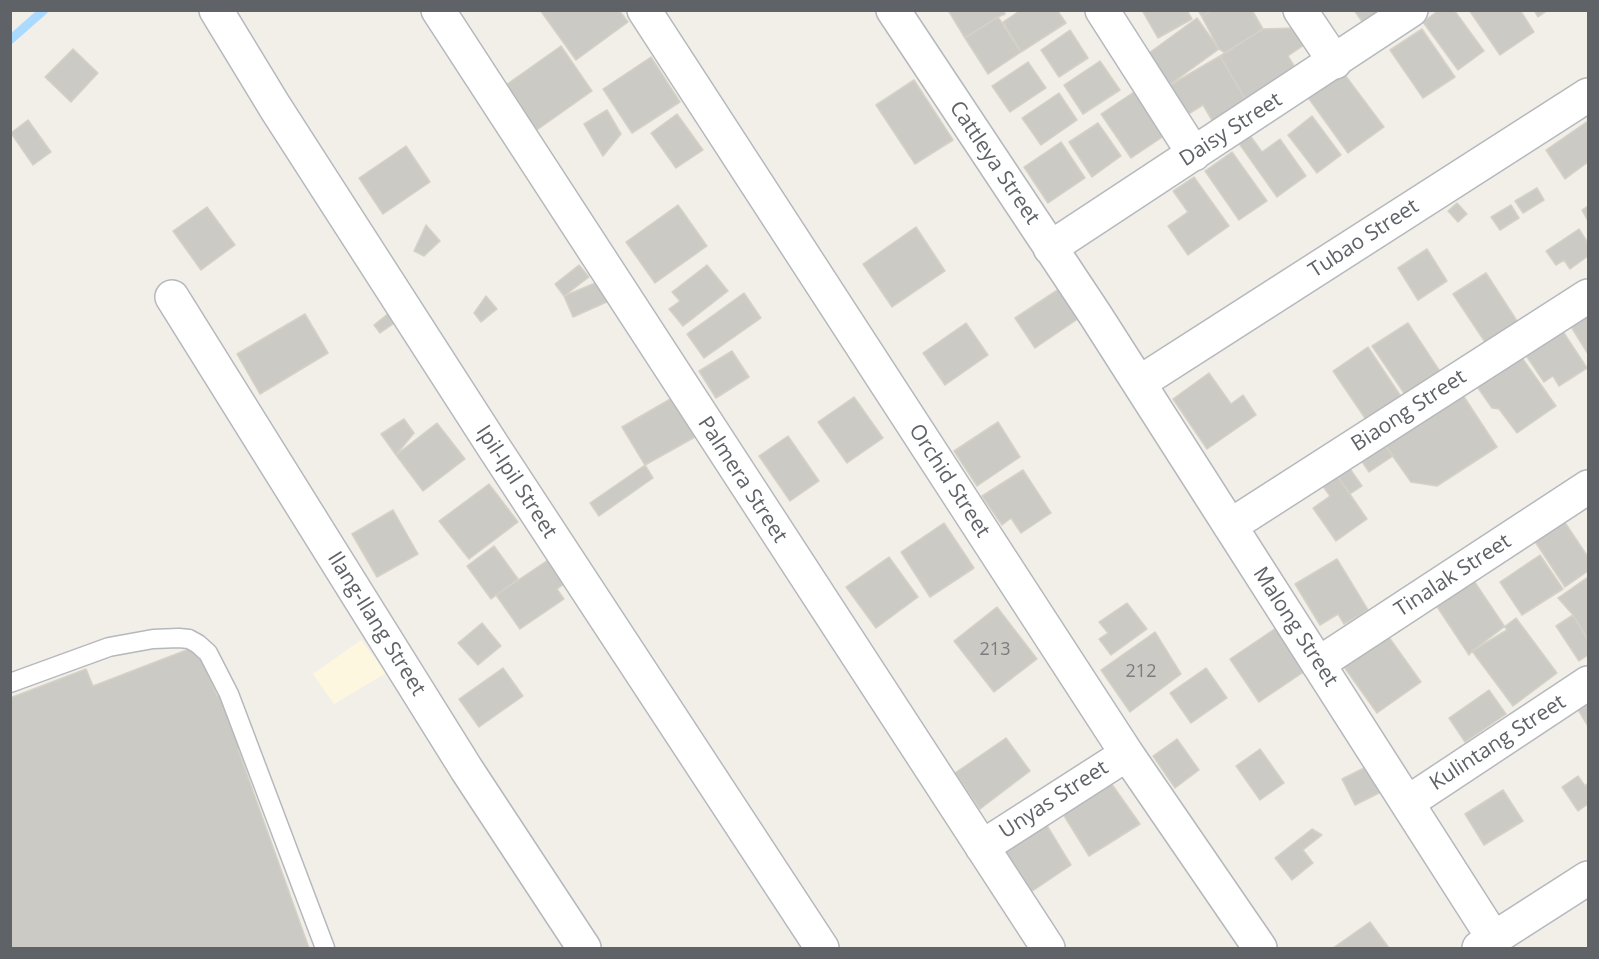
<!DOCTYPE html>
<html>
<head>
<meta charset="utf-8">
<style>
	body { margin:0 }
	#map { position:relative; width:1599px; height:959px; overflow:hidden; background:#f1efe8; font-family:"Open Sans",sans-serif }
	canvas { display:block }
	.frame { position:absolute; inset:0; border:12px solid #5f6368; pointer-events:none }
</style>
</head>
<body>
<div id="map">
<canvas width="1599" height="959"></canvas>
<div class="frame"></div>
</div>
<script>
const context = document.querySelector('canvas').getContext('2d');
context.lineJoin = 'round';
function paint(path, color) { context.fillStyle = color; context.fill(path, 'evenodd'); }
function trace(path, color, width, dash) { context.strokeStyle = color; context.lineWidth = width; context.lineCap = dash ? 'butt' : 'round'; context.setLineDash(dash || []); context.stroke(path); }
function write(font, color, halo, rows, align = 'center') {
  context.font = font + ' "Open Sans",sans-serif'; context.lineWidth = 4.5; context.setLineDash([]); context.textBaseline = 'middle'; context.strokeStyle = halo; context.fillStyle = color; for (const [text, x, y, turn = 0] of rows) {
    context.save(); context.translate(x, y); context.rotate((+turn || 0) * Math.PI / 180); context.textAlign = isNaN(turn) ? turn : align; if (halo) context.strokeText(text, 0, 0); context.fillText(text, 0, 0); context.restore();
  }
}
const commercial = new Path2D(`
	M 361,640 L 386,673 L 334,704 L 313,674 Z`);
const stream = new Path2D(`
	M 10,40 L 44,10`);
const building = new Path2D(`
	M 540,10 L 619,10 L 628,22 L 576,60 Z
	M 948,10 L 1004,10 L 1005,14 L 998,17 L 965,38 Z
	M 1021,10 L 1057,10 L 1066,23 L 1021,52 L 1003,22 Z
	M 1146,10 L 1187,10 L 1192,19 L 1158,38 L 1143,12 Z
	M 1198,10 L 1212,10 L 1202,17 Z
	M 1212,10 L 1252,10 L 1263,29 L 1225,53 L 1219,49 L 1202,17 Z
	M 1354,10 L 1395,10 L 1368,30 Z
	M 1439,10 L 1454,10 L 1484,51 L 1458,70 L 1423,22 Z
	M 1469,10 L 1520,10 L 1534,32 L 1500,55 Z
	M 1534,10 L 1548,10 L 1538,17 Z
	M 998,17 L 1021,52 L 988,74 L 965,38 Z
	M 1197,18 L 1219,49 L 1165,88 L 1142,58 Z
	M 1293,28 L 1304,45 L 1288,56 L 1301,77 L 1250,107 L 1220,56 L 1263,29 Z
	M 1422,29 L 1455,77 L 1423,98 L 1390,50 Z
	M 1070,30 L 1088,58 L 1059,77 L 1041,50 Z
	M 561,46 L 592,91 L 534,132 L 503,87 Z
	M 73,49 L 98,73 L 71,102 L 45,77 Z
	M 1220,56 L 1250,107 L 1216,127 L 1203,105 L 1182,118 L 1165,88 Z
	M 651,57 L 680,102 L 632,133 L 603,89 Z
	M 1100,61 L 1120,90 L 1083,114 L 1064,85 Z
	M 1028,62 L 1046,88 L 1010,112 L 992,86 Z
	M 1342,71 L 1384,127 L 1348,153 L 1307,96 Z
	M 914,80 L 953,140 L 915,164 L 876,105 Z
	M 1134,92 L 1164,136 L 1131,158 L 1101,114 Z
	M 1059,93 L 1077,120 L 1041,145 L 1022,118 Z
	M 607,110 L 621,134 L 603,156 L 584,124 Z
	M 677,114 L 703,150 L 676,168 L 651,133 Z
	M 1312,116 L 1341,155 L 1317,173 L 1288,135 Z
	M 28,120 L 51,152 L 33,165 L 11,133 Z
	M 1588,121 L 1588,162 L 1565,179 L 1546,150 Z
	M 1098,123 L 1121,156 L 1092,177 L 1069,142 Z
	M 1249,134 L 1262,152 L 1280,139 L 1306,176 L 1277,197 L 1238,142 Z
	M 1061,142 L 1085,178 L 1048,203 L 1024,167 Z
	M 406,146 L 430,182 L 383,214 L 359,178 Z
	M 1232,152 L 1267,201 L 1239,220 L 1205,171 Z
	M 1194,177 L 1229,226 L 1188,255 L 1168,226 L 1188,212 L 1173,191 Z
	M 1537,188 L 1544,200 L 1523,213 L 1515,201 Z
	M 1457,203 L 1467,214 L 1458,222 L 1448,211 Z
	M 678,205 L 707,246 L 655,283 L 626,242 Z
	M 1511,205 L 1519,218 L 1500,230 L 1491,217 Z
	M 1588,206 L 1588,221 L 1582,210 Z
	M 207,207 L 235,245 L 201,270 L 173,231 Z
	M 426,225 L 440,241 L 424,256 L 414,251 Z
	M 916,227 L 945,271 L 892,307 L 863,264 Z
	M 1579,229 L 1588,243 L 1588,256 L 1570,269 L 1564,260 L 1556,265 L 1546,251 Z
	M 1427,249 L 1447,281 L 1418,300 L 1398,268 Z
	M 579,265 L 589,277 L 564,296 L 555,284 Z
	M 707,265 L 728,291 L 683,326 L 669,309 L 680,301 L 672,292 Z
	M 1486,273 L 1519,324 L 1487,345 L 1453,294 Z
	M 600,281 L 609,301 L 573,317 L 564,296 Z
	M 1065,285 L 1085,314 L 1035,348 L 1015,318 Z
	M 744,293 L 761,318 L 704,358 L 687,334 Z
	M 486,296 L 497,309 L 481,322 L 474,313 Z
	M 389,313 L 393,324 L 380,333 L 374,325 Z
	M 1588,313 L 1588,354 L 1570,325 Z
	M 305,314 L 328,353 L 260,394 L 237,354 Z
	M 966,323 L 988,355 L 945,385 L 923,353 Z
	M 1408,323 L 1441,373 L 1406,396 L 1372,346 Z
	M 1562,330 L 1587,368 L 1559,386 L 1553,376 L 1544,382 L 1525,354 Z
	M 1368,347 L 1402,398 L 1367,421 L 1333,371 Z
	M 732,351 L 749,377 L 716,398 L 699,371 Z
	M 1520,355 L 1556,406 L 1517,433 L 1499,409 L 1492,408 L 1476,385 Z
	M 1209,373 L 1231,404 L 1243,395 L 1256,415 L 1207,449 L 1173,399 Z
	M 1459,389 L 1497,447 L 1437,486 L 1411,482 L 1382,441 Z
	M 854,397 L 883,438 L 847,463 L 818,422 Z
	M 672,398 L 695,437 L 645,465 L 622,427 Z
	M 404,419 L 414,433 L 396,455 L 381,434 Z
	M 998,422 L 1020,457 L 977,486 L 954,451 Z
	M 437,423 L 465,459 L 423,491 L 396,455 Z
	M 788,436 L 819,481 L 790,501 L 759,456 Z
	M 1382,441 L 1393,456 L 1369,472 L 1359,457 Z
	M 1346,463 L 1362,486 L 1350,494 L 1334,471 Z
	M 645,465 L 653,478 L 599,516 L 590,503 Z
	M 1023,470 L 1051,513 L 1021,533 L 1011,518 L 1002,525 L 982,496 Z
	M 1334,471 L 1367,519 L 1336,541 L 1313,508 L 1330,496 L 1319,481 Z
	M 489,484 L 518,522 L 469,559 L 439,521 Z
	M 393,510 L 418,554 L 377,577 L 352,534 Z
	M 1564,521 L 1588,557 L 1588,571 L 1565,587 L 1534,540 Z
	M 944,523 L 974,568 L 930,597 L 901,552 Z
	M 494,546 L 518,579 L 491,599 L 467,566 Z
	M 1540,555 L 1563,589 L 1522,615 L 1500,582 Z
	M 554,556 L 570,580 L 557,589 L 564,599 L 520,629 L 496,595 Z
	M 889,557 L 918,597 L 876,628 L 846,587 Z
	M 1337,559 L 1368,610 L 1344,624 L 1338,614 L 1320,625 L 1295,584 Z
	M 1588,577 L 1588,640 L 1573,615 L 1558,598 Z
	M 1472,578 L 1507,630 L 1472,651 L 1469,655 L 1434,602 Z
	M 1127,603 L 1147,629 L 1111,655 L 1099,639 L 1108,633 L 1099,622 Z
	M 997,607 L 1037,659 L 994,692 L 954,641 Z
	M 1573,615 L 1588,640 L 1588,655 L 1579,661 L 1556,626 Z
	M 1516,618 L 1557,673 L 1513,706 L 1472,651 Z
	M 482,623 L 501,646 L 478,665 L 458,643 Z
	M 1279,626 L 1308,669 L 1259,702 L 1230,659 Z
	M 1155,632 L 1181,674 L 1130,712 L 1101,670 Z
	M 1386,633 L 1421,682 L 1377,713 L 1342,664 Z
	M 197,646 L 217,696 L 227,695 L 246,743 L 238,749 L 309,948 L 10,948 L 10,698 L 86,669 L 93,686 Z
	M 503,668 L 523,696 L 479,727 L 459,699 Z
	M 1206,668 L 1227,698 L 1191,723 L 1170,693 Z
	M 1489,690 L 1506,714 L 1465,742 L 1449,718 Z
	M 1588,701 L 1588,726 L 1577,708 Z
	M 1006,738 L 1030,771 L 980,809 L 955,773 Z
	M 1177,739 L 1199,770 L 1175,788 L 1153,756 Z
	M 1260,749 L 1284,783 L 1260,800 L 1236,766 Z
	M 1372,764 L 1385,790 L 1355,805 L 1342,779 Z
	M 1578,776 L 1585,786 L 1588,783 L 1588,804 L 1578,811 L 1562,787 Z
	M 1111,783 L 1140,824 L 1089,856 L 1063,814 Z
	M 1503,790 L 1523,821 L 1484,845 L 1465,814 Z
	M 1046,824 L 1071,865 L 1025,896 L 999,853 Z
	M 1312,829 L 1322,835 L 1303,850 L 1313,863 L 1292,880 L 1275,858 Z
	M 1370,922 L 1389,948 L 1333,948 Z`);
const lane = new Path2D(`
	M 10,683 L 109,647 L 153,639 L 179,638 L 189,639 L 198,644 L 208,653 L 229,694 L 325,948`);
const street = new Path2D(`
	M 216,10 L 275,107 L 493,446 L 822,948
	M 438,10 L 1048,948
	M 644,10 L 1127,754 L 1260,948
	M 893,10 L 1096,316 L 1494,939
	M 1102,10 L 1194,154
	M 1300,10 L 1335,62
	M 1050,248 L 1411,10
	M 172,297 L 467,770 L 584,948
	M 1139,383 L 1588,95
	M 1230,526 L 1588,296
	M 1318,664 L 1588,487
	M 1407,803 L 1588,683
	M 982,847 L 1127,754
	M 1479,948 L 1588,878`);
const numberNames = [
	["213",995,650],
	["212",1141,672]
];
const streetNames = [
	["Daisy Street",1231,130,-33],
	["Cattleya Street",994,163,56],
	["Tubao Street",1364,239,-33],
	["Biaong Street",1409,411,-33],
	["Palmera Street",742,480,57],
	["Orchid Street",949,481,57],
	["Ipil-Ipil Street",516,482,57],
	["Tinalak Street",1453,576,-33],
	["Ilang-Ilang Street",376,624,58],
	["Malong Street",1295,627,57],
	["Kulintang Street",1498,743,-33],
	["Unyas Street",1054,800,-33]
];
paint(commercial, '#fef7e0');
trace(stream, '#aadaff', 9);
paint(building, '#cccac5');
trace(building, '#d6d1c6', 1.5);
trace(lane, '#b5b8bc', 21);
trace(street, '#b5b8bc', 36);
trace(lane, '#fff', 18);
trace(street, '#fff', 33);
write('18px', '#7a7d7f', null, numberNames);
write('21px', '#5f6368', '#fff', streetNames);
</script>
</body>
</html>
